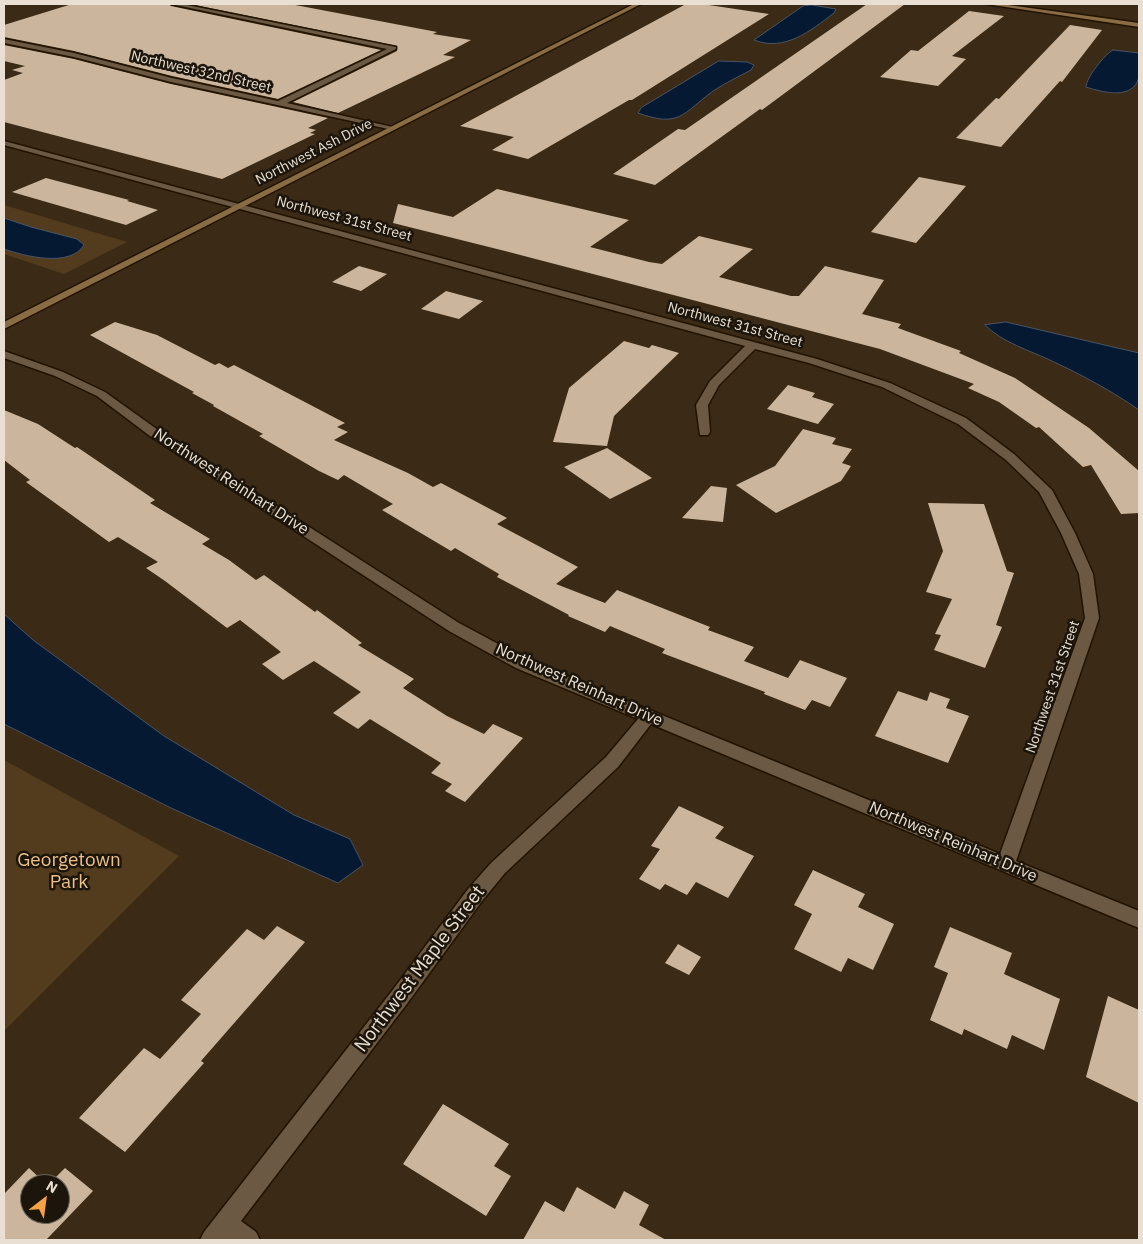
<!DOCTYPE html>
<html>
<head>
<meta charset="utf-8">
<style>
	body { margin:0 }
	#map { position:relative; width:1143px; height:1244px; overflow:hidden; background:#3b2a15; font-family:"IBM Plex Sans",sans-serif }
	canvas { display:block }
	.frame { position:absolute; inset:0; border:5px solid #e9dfd2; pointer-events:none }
	.north { position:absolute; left:20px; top:1174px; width:50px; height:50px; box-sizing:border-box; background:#1c150b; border:1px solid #6e665b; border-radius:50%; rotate:30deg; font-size:14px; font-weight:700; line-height:20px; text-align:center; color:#e9dfd2 }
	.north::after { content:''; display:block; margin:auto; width:18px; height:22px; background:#f4a344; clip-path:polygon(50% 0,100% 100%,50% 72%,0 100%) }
</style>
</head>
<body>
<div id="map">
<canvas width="1143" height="1244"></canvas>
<div class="frame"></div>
<div class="north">N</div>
</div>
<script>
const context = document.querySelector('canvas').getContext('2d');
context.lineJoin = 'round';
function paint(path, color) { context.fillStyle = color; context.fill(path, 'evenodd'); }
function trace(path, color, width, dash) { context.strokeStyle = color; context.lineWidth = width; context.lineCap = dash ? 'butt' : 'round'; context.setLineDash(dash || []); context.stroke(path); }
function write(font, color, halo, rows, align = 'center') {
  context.font = font + ' "IBM Plex Sans",sans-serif'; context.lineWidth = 5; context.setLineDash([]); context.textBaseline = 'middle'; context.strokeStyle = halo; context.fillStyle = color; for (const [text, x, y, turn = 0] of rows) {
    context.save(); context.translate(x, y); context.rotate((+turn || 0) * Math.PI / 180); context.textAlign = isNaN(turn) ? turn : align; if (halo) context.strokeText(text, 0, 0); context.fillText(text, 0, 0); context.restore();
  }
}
const green = new Path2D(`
	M 4,205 L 127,242 L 64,274 L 4,254 Z
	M 4,760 L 179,856 L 4,1031 Z`);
const water = new Path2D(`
	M 812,5 L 836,9 L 834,13 C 810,31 785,52 754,40 L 803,6 Z
	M 1113,50 L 1139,53 C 1139,60 1141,70 1139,77 C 1133,101 1102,92 1086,87 C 1086,78 1105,54 1113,50 Z
	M 719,61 L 747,62 L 754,65 L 751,70 C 738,77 725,83 713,91 C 682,114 680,128 638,113 L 641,108 Z
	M 4,218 L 31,227 L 77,239 L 84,245 C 70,268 24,256 4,249 Z
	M 1006,322 L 1139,353 L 1139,410 C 1112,391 1082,375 1052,361 C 1029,350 1003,343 985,325 Z
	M 4,614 L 33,640 L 164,736 L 294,815 L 350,839 L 363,865 L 338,883 L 171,808 L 4,724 Z`);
const building = new Path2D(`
	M 72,4 L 169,4 L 171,6 L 381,50 L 278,99 L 172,76 L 74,51 L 4,37 L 4,25 Z
	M 190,4 L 290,4 L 437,32 L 433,34 L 471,40 L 443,55 L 455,57 L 338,113 L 293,102 L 397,51 L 397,46 Z
	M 686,4 L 702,4 L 769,14 L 632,100 L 629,100 L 528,159 L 492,150 L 514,137 L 460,126 Z
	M 867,4 L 905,4 L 762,110 L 760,109 L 655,185 L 613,174 L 678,129 L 685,130 Z
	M 969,11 L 1004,16 L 952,56 L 966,59 L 938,86 L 880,77 L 911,50 L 918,51 Z
	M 1070,25 L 1102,30 L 1062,82 L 1060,81 L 1001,147 L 956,138 L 996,98 L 999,99 Z
	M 4,45 L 74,59 L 171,84 L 328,118 L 308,128 L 316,130 L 310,133 L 315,134 L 222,179 L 4,122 L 4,80 L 23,73 L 12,70 L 25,66 L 4,61 Z
	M 919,177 L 966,186 L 916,243 L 871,232 Z
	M 46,178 L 129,200 L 127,201 L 158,210 L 126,225 L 12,192 Z
	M 497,189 L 629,220 L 590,247 L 649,262 L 662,264 L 699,236 L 753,249 L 719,277 L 791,296 L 799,296 L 825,266 L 884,280 L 862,314 L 901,324 L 898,328 L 961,351 L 959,353 L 1015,378 L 1089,428 L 1139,471 L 1139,513 L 1121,514 L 1091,465 L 1083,467 L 1039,427 L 1036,428 L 999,402 L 968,388 L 974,384 L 880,349 L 505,251 L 393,223 L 398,204 L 453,217 Z
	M 359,266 L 387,274 L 361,291 L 332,282 Z
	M 446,291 L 483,301 L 459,319 L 421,309 Z
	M 115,322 L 157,335 L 215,365 L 219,363 L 228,368 L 234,365 L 345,423 L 337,427 L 348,432 L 334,440 L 408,473 L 433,487 L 441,483 L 507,518 L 497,524 L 578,567 L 556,584 L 605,603 L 617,590 L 710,627 L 708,630 L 754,647 L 744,661 L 788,678 L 800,660 L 847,678 L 830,707 L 812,700 L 805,710 L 764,694 L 765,692 L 662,653 L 665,649 L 610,626 L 605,632 L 568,616 L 569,615 L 497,577 L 499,574 L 455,548 L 451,551 L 382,510 L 393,504 L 344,475 L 338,480 L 319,471 L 259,436 L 263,434 L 213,406 L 214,405 L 192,393 L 194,392 L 90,335 Z
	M 624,341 L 649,348 L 652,345 L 679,353 L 614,416 L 607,446 L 553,442 L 569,388 Z
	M 788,385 L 815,393 L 812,397 L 834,404 L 818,424 L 767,409 Z
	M 4,410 L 38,424 L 75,448 L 77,447 L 155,500 L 150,503 L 210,539 L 202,544 L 229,560 L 256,580 L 264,575 L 315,612 L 317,610 L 362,643 L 358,645 L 414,679 L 403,688 L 447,716 L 484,734 L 493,724 L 523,738 L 465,802 L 445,791 L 452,784 L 431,773 L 441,763 L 370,719 L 358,729 L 333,713 L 361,692 L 314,661 L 283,680 L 262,664 L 281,652 L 240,620 L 227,628 L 165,581 L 146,568 L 158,562 L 118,537 L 109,542 L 26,482 L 30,480 L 4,460 Z
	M 803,429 L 836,438 L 832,444 L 852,449 L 842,463 L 851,466 L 841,481 L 776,513 L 736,485 L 775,466 Z
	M 607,448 L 652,478 L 610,499 L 564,467 Z
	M 711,486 L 727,488 L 723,522 L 682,518 Z
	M 928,503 L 984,504 L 1007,571 L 1014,573 L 996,625 L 1002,627 L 985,668 L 934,650 L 941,635 L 935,634 L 952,599 L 926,592 L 943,551 Z
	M 898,691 L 927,701 L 930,692 L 950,699 L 946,708 L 969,716 L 948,763 L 875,736 Z
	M 679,806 L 724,827 L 715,838 L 754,856 L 728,898 L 696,882 L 687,895 L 665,884 L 660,890 L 639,879 L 660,849 L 651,846 Z
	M 813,870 L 865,894 L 858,907 L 894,924 L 873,970 L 848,958 L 841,972 L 794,949 L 812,914 L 794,905 Z
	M 277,926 L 305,942 L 201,1061 L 204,1063 L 125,1152 L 79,1118 L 144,1048 L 160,1059 L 201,1014 L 181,1000 L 247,929 L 264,940 Z
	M 950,927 L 1012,953 L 1004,974 L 1060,999 L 1044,1050 L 1012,1035 L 1007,1049 L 964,1029 L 962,1035 L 930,1020 L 948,973 L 934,967 Z
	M 678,944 L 701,957 L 689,975 L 665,963 Z
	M 1108,996 L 1139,1010 L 1139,1103 L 1086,1077 Z
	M 443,1104 L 509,1144 L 494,1166 L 511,1176 L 486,1216 L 403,1164 Z
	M 29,1168 L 46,1184 L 30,1184 L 30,1214 L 60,1214 L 60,1184 L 49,1184 L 65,1168 L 93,1191 L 46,1240 L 4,1240 L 4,1194 Z
	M 577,1187 L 615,1209 L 624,1191 L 649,1205 L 639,1225 L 666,1240 L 523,1240 L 545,1201 L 564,1212 Z`);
const street = new Path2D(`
	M 171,4 L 182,4 L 396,47 L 396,49 L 287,103 L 397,128 L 393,130 L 171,82 L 74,57 L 4,43 L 4,39 L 74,53 L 172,78 L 278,101 L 387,49 Z
	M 4,141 L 817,359 L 890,383 L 966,418 L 1014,454 L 1052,490 L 1075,533 L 1093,574 L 1099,618 L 1016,861 L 1139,911 L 1139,928 L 651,724 L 618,767 L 505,873 L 482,901 L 406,1005 L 241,1221 L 256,1232 L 260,1240 L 200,1240 L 204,1232 L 392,991 L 468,889 L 491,863 L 606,757 L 638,719 L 516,668 L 449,631 L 150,436 L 97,396 L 55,376 L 4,358 L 4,351 L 63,372 L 105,392 L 158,430 L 459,623 L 528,660 L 1000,854 L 1085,618 L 1079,574 L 1061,533 L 1039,492 L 1006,460 L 958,424 L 882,387 L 809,363 L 755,349 L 719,385 L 708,405 L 710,432 L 708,435 L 700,435 L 696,405 L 710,381 L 745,346 L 4,145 Z`);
const secondary = new Path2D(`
	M 634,4 L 641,4 L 4,329 L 4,322 Z
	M 986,4 L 1001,4 L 1139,23 L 1139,27 Z`);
const farStreetnames = [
	["Northwest 32nd Street",201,72,13],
	["Northwest Ash Drive",314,152,-27],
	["Northwest 31st Street",344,219,15],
	["Northwest 31st Street",735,325,15],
	["Northwest 31st Street",1053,687,-71]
];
const streetNames = [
	["Northwest Reinhart Drive",231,482,33],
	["Northwest Reinhart Drive",579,685,24],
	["Northwest Reinhart Drive",953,842,23]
];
const nearParknames = [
	["Georgetown",69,861],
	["Park",69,883]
];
const nearStreetnames = [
	["Northwest Maple Street",420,969,-53]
];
paint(green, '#533c1d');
paint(water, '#051933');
trace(water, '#495463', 1);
paint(building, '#cbb69d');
trace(street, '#211300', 3);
trace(secondary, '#211300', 3);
paint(street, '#6b5943');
paint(secondary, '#896b44');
write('14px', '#e9dfd2', '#1c150b', farStreetnames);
write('16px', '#e9dfd2', '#1c150b', streetNames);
write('19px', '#ecc088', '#1c150b', nearParknames);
write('19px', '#e9dfd2', '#1c150b', nearStreetnames);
</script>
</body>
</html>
